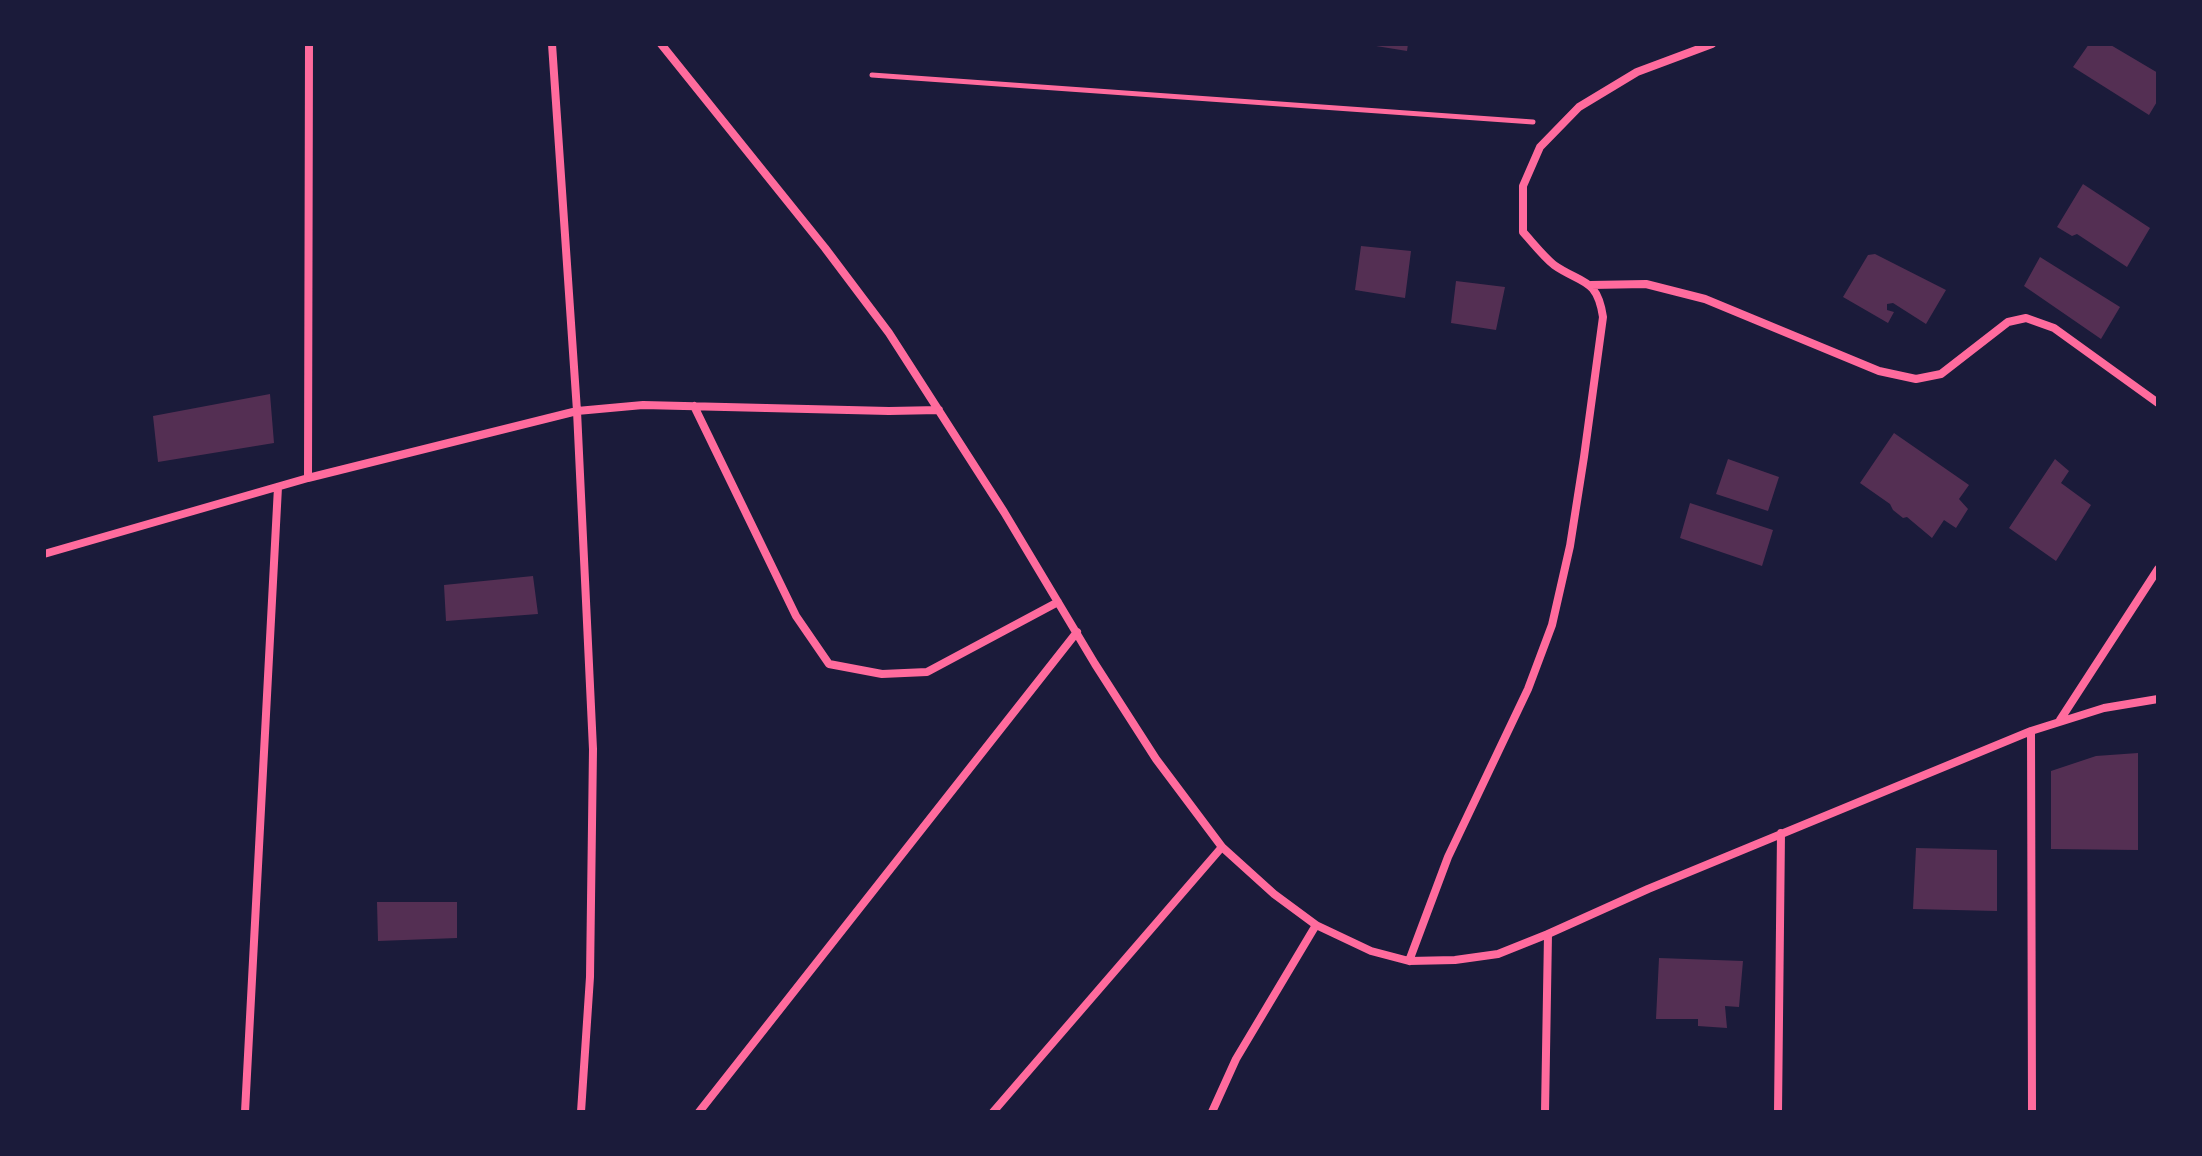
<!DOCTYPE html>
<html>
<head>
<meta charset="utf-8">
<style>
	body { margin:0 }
	#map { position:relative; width:2202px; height:1156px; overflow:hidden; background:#1b1b3a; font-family:Rubik,sans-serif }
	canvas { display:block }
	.frame { position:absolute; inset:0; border:46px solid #1b1b3a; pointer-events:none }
</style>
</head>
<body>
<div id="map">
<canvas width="2202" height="1156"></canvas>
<div class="frame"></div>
</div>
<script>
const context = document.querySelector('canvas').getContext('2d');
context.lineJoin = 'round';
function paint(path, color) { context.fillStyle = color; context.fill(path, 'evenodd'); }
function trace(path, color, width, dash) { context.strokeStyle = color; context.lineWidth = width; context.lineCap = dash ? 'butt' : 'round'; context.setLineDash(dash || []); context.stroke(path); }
const building = new Path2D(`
	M 1376,44 L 1408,44 L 1407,51 L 1376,46 Z
	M 2089,44 L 2109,44 L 2158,73 L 2158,100 L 2149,115 L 2073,67 Z
	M 2083,184 L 2150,228 L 2127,267 L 2077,234 L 2072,236 L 2057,227 Z
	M 1361,246 L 1411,251 L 1405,298 L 1355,290 Z
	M 1875,254 L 1946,290 L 1926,324 L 1893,303 L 1887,304 L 1887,310 L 1894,312 L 1888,323 L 1843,297 L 1868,255 Z
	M 2040,257 L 2120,307 L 2101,339 L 2024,286 Z
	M 1456,281 L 1505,287 L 1496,330 L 1451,323 Z
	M 270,394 L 274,443 L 158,462 L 153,416 Z
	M 1894,433 L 1969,485 L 1959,499 L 1968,509 L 1956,528 L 1944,520 L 1932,538 L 1907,517 L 1903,518 L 1893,510 L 1890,504 L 1860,483 Z
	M 1728,459 L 1779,477 L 1768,511 L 1716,494 Z
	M 2055,459 L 2069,471 L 2061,483 L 2091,505 L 2056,561 L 2009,528 Z
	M 1690,503 L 1773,530 L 1762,566 L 1680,538 Z
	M 533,576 L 538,614 L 446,621 L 444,585 Z
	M 2138,753 L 2138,850 L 2051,849 L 2051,771 L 2096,756 Z
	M 1916,848 L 1997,850 L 1997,911 L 1913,909 Z
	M 377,902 L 457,902 L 457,938 L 378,941 Z
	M 1659,958 L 1743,961 L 1739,1007 L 1725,1006 L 1727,1028 L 1698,1026 L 1698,1019 L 1656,1019 Z`);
const path = new Path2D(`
	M 872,75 L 1533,122`);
const minor = new Path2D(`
	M 552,44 L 577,411 L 593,749 L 590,977 L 581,1112
	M 661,44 L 825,248 L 889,333 L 1004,512 L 1095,664 L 1156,759 L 1222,847 L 1274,894 L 1316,925 L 1371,951 L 1409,961 L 1455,960 L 1498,954 L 1548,934 L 1648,889 L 2031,731 L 2104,708 L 2158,699
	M 1591,285 L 1646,284 L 1705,299 L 1879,371 L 1916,379 L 1941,374 L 2008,322 L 2026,318 L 2054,328 L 2158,403
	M 694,406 L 796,616 L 829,664 L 882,674 L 927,672 L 1058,602
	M 308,478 L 309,44
	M 44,554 L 308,478 L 577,411 L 643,405 L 889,411 L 939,410
	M 2060,720 L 2158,569
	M 2031,731 L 2032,1112
	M 1409,961 L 1448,857 L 1528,689 L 1552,625 L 1570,546 L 1584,457 L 1603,317 C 1597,277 1581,284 1554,265 C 1543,256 1533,243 1523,232 L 1523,186 L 1540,147 L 1579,107 L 1637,72 L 1712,44
	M 245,1112 L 278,487
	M 699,1112 L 1077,632
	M 993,1112 L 1222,847
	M 1212,1112 L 1236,1059 L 1316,925
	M 1545,1112 L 1548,934
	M 1778,1112 L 1781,833`);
paint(building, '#542f53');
trace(path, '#ff6b9d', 5);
trace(minor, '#ff6b9d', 8);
</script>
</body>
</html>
